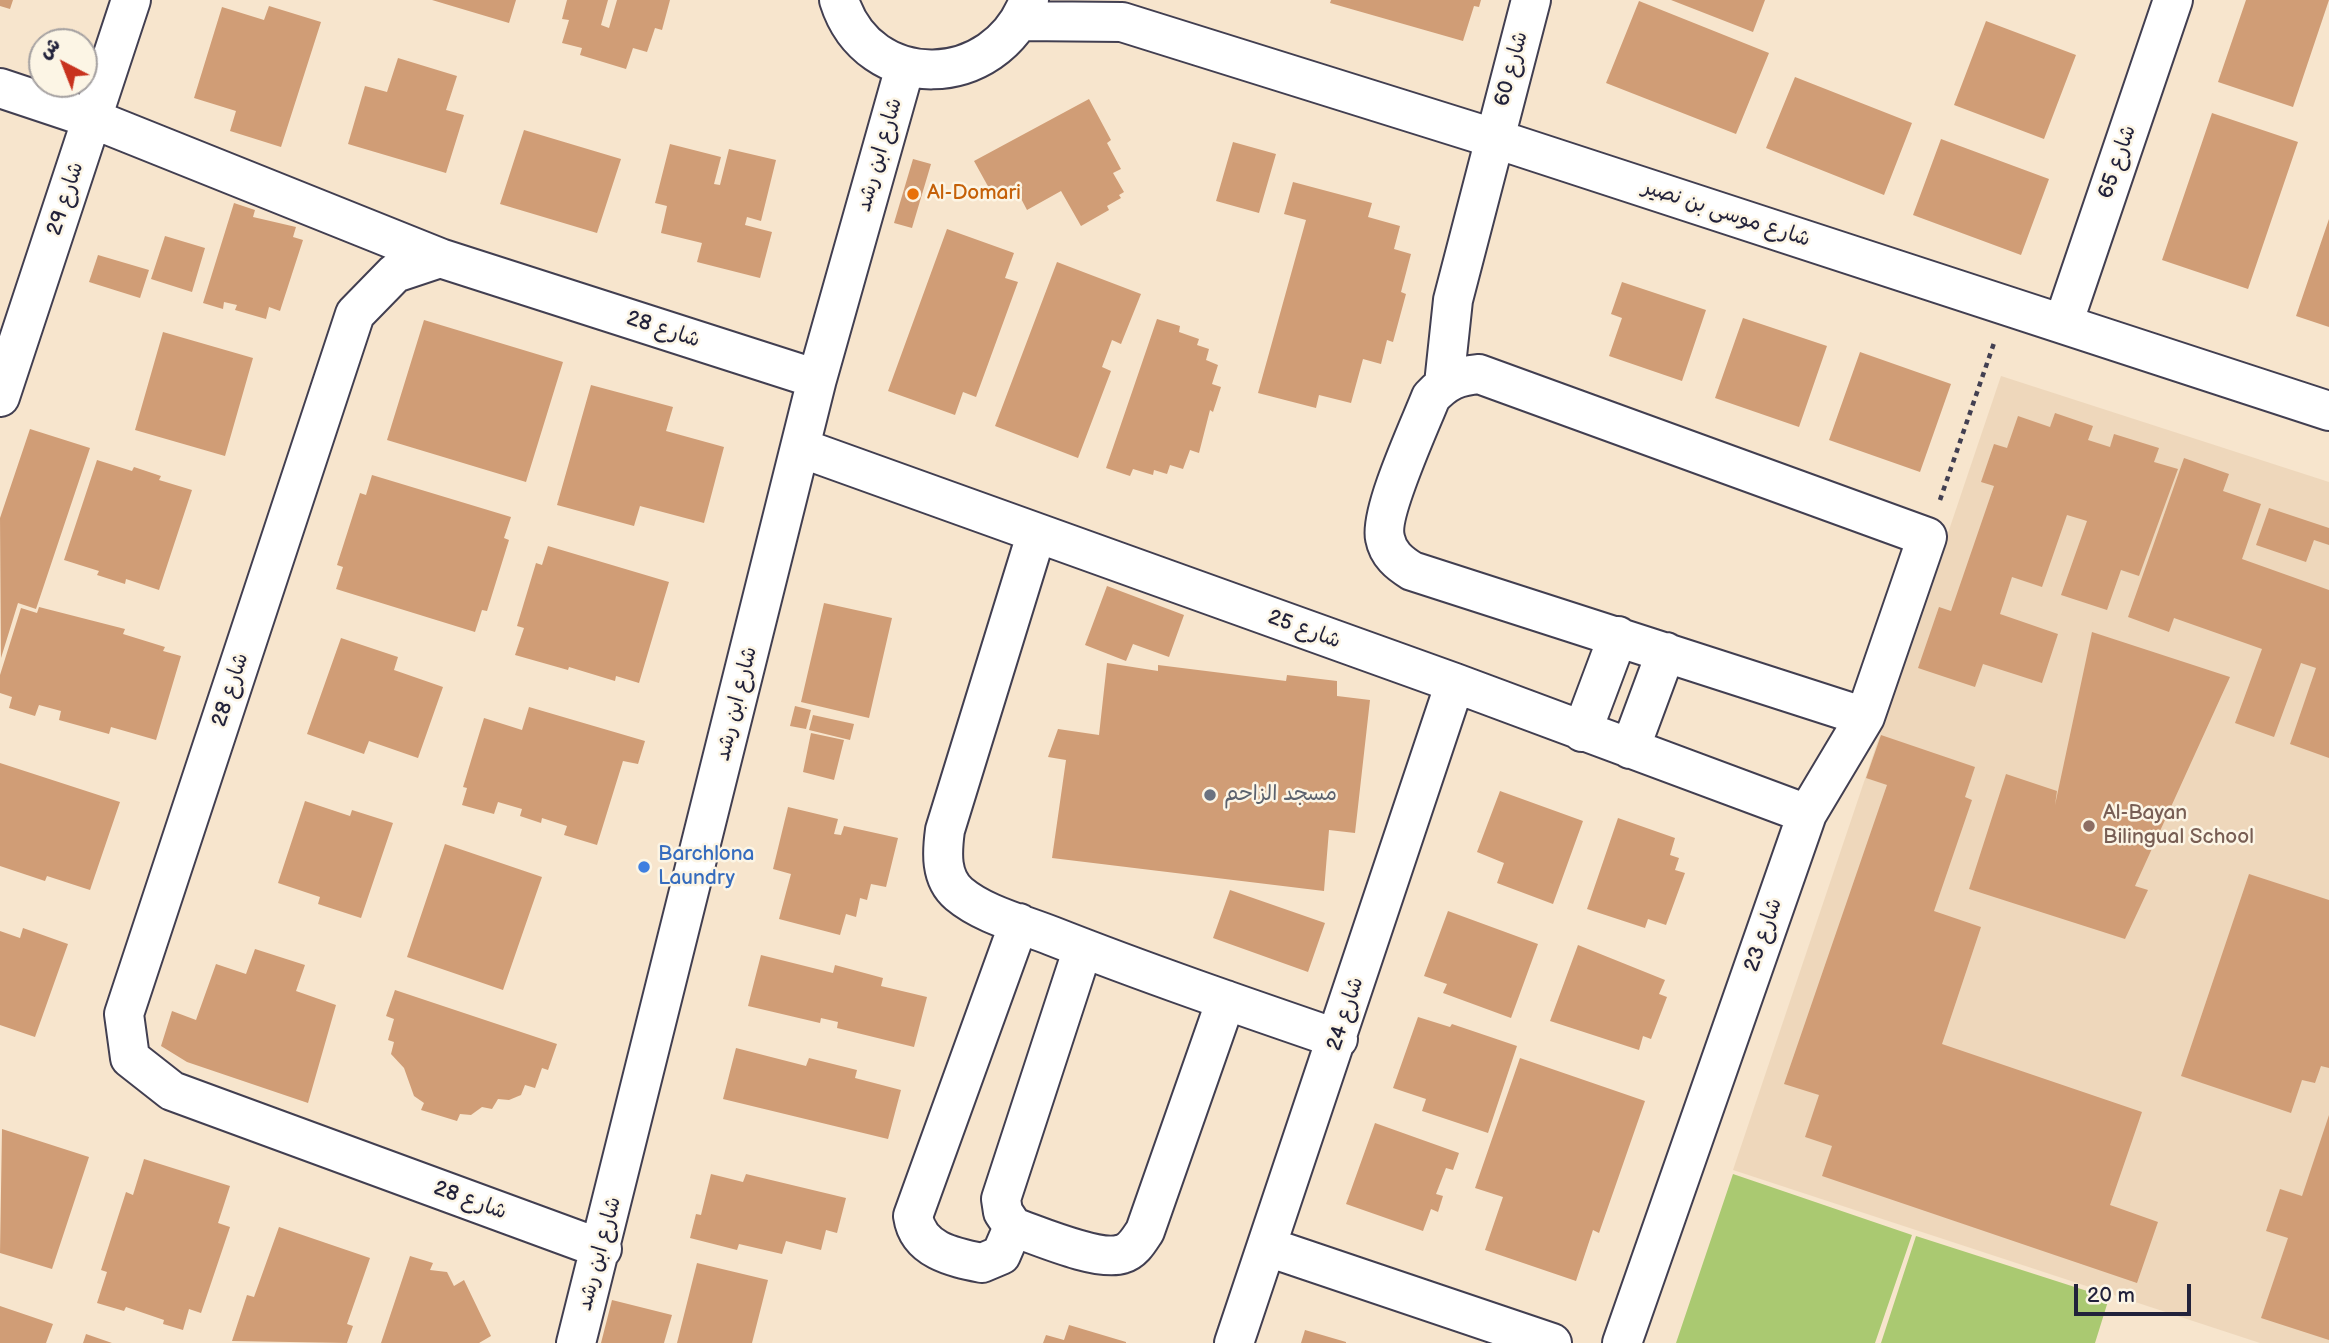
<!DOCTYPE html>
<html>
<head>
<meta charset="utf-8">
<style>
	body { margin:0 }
	#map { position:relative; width:2329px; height:1343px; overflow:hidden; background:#f7e5cd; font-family:"Balsamiq Sans","Playpen Sans Arabic",sans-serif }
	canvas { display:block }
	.north { position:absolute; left:28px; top:28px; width:70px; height:70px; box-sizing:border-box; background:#fcf5e5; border:2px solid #a5a1a1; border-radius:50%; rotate:318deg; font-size:19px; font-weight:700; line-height:28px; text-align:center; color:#22223b }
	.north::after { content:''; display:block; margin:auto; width:24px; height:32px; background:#c8321e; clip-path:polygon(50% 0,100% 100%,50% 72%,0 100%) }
	.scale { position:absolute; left:2074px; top:1284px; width:117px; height:32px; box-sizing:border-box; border:4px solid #22223b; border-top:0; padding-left:9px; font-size:21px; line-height:24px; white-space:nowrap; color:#22223b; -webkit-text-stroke:5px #fcf5e5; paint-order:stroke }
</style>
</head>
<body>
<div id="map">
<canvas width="2329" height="1343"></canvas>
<div class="north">ش</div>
<div class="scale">20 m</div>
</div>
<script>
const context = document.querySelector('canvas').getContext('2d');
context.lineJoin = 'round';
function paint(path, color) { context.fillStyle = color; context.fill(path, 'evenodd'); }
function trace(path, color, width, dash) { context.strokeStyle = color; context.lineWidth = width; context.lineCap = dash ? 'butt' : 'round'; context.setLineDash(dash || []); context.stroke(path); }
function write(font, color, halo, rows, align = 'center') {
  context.font = font + ' "Balsamiq Sans","Playpen Sans Arabic",sans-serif'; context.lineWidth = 5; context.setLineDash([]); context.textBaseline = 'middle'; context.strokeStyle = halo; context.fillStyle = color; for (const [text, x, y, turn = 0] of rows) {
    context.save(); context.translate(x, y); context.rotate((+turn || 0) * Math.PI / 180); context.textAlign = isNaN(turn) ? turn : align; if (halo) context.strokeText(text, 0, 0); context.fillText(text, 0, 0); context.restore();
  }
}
const built = new Path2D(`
	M 2001,376 L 2329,482 L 2329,1343 L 2260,1343 L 1733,1170 Z`);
const green = new Path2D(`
	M 1733,1174 L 1912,1235 L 1875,1343 L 1676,1343 Z
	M 1916,1236 L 2109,1298 L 2095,1343 L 1881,1343 Z`);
const building = new Path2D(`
	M 0,0 L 13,0 L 10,9 L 0,6 Z
	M 432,0 L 516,0 L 509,23 Z
	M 567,0 L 608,0 L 601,25 L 609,28 L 617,0 L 670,0 L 662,30 L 655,28 L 647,52 L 633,48 L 626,69 L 580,55 L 582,48 L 562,43 L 569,20 L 562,19 Z
	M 1331,0 L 1481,0 L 1479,7 L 1474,6 L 1463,41 L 1330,3 Z
	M 1671,0 L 1765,0 L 1753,32 Z
	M 2246,0 L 2329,0 L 2293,107 L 2218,82 Z
	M 1639,1 L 1769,53 L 1736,134 L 1606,83 Z
	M 269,6 L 321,22 L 281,147 L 230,131 L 236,111 L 194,98 L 222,7 L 264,20 Z
	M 1986,21 L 2076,55 L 2044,139 L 1954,105 Z
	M 398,58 L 457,76 L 446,110 L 464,115 L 446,173 L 348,144 L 365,86 L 387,92 Z
	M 1795,77 L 1912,123 L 1884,195 L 1766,148 Z
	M 1089,99 L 1111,140 L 1107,143 L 1121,169 L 1113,173 L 1124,192 L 1119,195 L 1121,198 L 1107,206 L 1109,210 L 1081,226 L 1061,191 L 1027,210 L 1016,189 L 995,199 L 974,161 Z
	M 2212,113 L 2298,142 L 2248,289 L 2162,260 Z
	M 524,130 L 621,159 L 597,233 L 500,204 Z
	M 1941,139 L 2049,179 L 2021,255 L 1913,215 Z
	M 1233,142 L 1276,154 L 1259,213 L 1216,201 Z
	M 670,144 L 721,157 L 714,184 L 720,185 L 729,149 L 776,160 L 761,221 L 747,217 L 745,225 L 772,232 L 760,278 L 697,262 L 702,243 L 661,233 L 667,206 L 655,203 Z
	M 913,159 L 931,164 L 912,228 L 894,223 Z
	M 1293,182 L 1372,203 L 1368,217 L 1400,226 L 1394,249 L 1411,254 L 1401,292 L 1406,294 L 1393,342 L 1387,340 L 1381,364 L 1363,359 L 1351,403 L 1319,395 L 1316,408 L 1258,393 L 1306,220 L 1284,214 Z
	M 234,203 L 255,210 L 253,217 L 296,227 L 293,237 L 303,240 L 280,311 L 269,307 L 266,319 L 235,310 L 237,305 L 224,302 L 223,309 L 203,303 Z
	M 2329,219 L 2329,327 L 2296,316 Z
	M 947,229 L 1014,253 L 1005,278 L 1018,282 L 976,397 L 963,392 L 955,415 L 888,391 Z
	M 165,236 L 205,248 L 192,292 L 151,279 Z
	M 98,255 L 149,270 L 140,298 L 89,282 Z
	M 1057,262 L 1141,294 L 1121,344 L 1112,340 L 1102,367 L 1111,371 L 1078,458 L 995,426 Z
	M 1622,282 L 1706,310 L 1682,381 L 1609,356 L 1622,318 L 1611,314 Z
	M 1743,318 L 1827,346 L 1799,427 L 1715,398 Z
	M 1157,319 L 1180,326 L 1179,332 L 1199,339 L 1197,345 L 1209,349 L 1206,360 L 1218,365 L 1212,384 L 1221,387 L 1213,412 L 1210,410 L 1199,453 L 1190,450 L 1183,469 L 1170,465 L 1167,474 L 1154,470 L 1153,475 L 1133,469 L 1130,476 L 1106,468 Z
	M 424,320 L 563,362 L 526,482 L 387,440 Z
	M 163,332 L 253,358 L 225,456 L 135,430 Z
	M 1860,352 L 1951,384 L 1920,472 L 1829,440 Z
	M 591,385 L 673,407 L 666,431 L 724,447 L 704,523 L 640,506 L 634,526 L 557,505 Z
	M 2055,413 L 2093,426 L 2088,440 L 2110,447 L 2114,434 L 2159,448 L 2154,462 L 2178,469 L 2139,576 L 2121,570 L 2107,610 L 2061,595 L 2087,521 L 2067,515 L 2042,587 L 2012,577 L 2000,614 L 2058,634 L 2042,683 L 1983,664 L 1975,687 L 1918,668 L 1939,607 L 1951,611 L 1994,486 L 1981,482 L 1994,444 L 2007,448 L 2018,416 L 2050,427 Z
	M 30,429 L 90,448 L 36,609 L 18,603 L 1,658 L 0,518 Z
	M 2184,458 L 2229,474 L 2223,491 L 2261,504 L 2242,559 L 2329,590 L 2329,758 L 2290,744 L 2316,668 L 2301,663 L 2274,737 L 2235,723 L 2262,649 L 2174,618 L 2169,632 L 2128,617 Z
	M 97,460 L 132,471 L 134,467 L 161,476 L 159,480 L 192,490 L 159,590 L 126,579 L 125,584 L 97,575 L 99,571 L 64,560 Z
	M 372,475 L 511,517 L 504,538 L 509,540 L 487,611 L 482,610 L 475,632 L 336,589 L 343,567 L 337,565 L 360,493 L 366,495 Z
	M 2269,508 L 2329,528 L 2329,545 L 2314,540 L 2306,562 L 2256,545 Z
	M 548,546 L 669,582 L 639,683 L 616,676 L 615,681 L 569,667 L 568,670 L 515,655 L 524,628 L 517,626 L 536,563 L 542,565 Z
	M 1107,586 L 1184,615 L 1169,657 L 1133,644 L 1126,661 L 1085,645 Z
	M 824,603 L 892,618 L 869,718 L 801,702 Z
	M 39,607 L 125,629 L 123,634 L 165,647 L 163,651 L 181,656 L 156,740 L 111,727 L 109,734 L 59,720 L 61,711 L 39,705 L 35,716 L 9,708 L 12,697 L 0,693 L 0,675 L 21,608 L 37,613 Z
	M 2092,632 L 2230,677 L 2135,886 L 2148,890 L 2125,939 L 1969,889 L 2006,774 L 2057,791 L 2055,805 Z
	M 341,638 L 398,657 L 394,670 L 443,687 L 418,758 L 369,741 L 364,754 L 307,734 Z
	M 1107,663 L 1158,671 L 1158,665 L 1286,681 L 1287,675 L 1337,681 L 1337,696 L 1370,700 L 1355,833 L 1329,830 L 1324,891 L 1052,858 L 1066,760 L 1048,757 L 1058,729 L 1099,735 Z
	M 795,706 L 811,710 L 806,729 L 790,726 Z
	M 529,707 L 645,741 L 638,764 L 623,761 L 597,845 L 564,835 L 567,826 L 542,818 L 541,823 L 520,816 L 522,809 L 498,802 L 494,814 L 462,805 L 467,788 L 463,787 L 484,718 L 522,730 Z
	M 813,715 L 854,724 L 850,740 L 809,730 Z
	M 811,733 L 844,740 L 834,780 L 803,772 Z
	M 1881,735 L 1975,767 L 1965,797 L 1972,800 L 1934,911 L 1981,927 L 1942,1044 L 2142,1112 L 2110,1205 L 2158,1222 L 2137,1283 L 1822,1176 L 1832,1146 L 1805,1137 L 1819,1095 L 1784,1084 L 1887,785 L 1866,778 Z
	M 0,763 L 120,802 L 90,890 L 47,876 L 45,881 L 0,866 Z
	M 1500,791 L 1583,821 L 1553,904 L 1497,883 L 1504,863 L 1477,852 Z
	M 305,801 L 350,816 L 352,810 L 393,823 L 361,918 L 318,904 L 320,897 L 278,883 Z
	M 788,807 L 838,819 L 834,834 L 841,835 L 844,826 L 898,838 L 886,887 L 871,884 L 867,900 L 860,898 L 856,917 L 846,914 L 840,935 L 779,919 L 791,874 L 773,869 Z
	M 1618,818 L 1675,838 L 1670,855 L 1679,858 L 1675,870 L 1685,873 L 1666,925 L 1648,919 L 1645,928 L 1587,909 Z
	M 445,844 L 542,877 L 503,990 L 407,957 Z
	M 2249,874 L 2329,900 L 2329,1068 L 2321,1066 L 2315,1083 L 2302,1080 L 2291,1113 L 2181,1076 Z
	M 1230,890 L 1325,923 L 1308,972 L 1213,938 Z
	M 1448,911 L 1538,944 L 1511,1018 L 1443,993 L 1447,984 L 1424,976 Z
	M 23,928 L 68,944 L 35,1037 L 0,1025 L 0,931 L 20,938 Z
	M 1578,945 L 1665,980 L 1659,994 L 1667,997 L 1651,1039 L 1643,1036 L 1639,1050 L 1550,1021 Z
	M 255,949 L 305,965 L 296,991 L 336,1005 L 308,1103 L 187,1062 L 161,1046 L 172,1011 L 196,1020 L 216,964 L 246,974 Z
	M 761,955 L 833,973 L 835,965 L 883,978 L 881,986 L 927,997 L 914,1047 L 837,1028 L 838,1022 L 821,1018 L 820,1023 L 748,1006 Z
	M 395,990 L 557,1044 L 548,1070 L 542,1068 L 535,1088 L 525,1085 L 521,1095 L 509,1100 L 498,1099 L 492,1109 L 482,1107 L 471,1115 L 460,1114 L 457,1121 L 421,1110 L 424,1103 L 414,1096 L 404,1068 L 391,1054 L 394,1042 L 388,1040 L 394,1019 L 386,1016 Z
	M 1418,1017 L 1450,1027 L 1452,1024 L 1517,1046 L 1488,1133 L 1422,1111 L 1426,1099 L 1393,1088 Z
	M 736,1048 L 806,1066 L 809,1058 L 857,1070 L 855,1078 L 901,1090 L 888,1139 L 723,1099 Z
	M 1520,1058 L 1645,1101 L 1599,1233 L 1593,1230 L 1576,1281 L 1485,1250 L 1503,1197 L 1475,1188 Z
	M 2329,1115 L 2329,1340 L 2261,1318 L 2288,1238 L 2266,1231 L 2280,1189 L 2302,1196 Z
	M 1375,1123 L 1459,1153 L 1453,1170 L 1446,1168 L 1436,1194 L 1443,1196 L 1438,1212 L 1431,1209 L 1423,1231 L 1346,1204 Z
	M 2,1129 L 89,1157 L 52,1269 L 0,1253 Z
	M 144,1159 L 230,1186 L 218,1223 L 230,1227 L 201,1313 L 189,1309 L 183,1330 L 163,1324 L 164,1320 L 126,1307 L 124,1311 L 97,1303 L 107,1272 L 101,1270 L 126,1192 L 133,1195 Z
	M 711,1174 L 743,1182 L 746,1174 L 846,1198 L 837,1233 L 826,1230 L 821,1250 L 786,1241 L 782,1254 L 739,1244 L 737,1250 L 690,1238 L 696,1214 L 701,1215 Z
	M 279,1227 L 370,1258 L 347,1324 L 353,1326 L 347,1343 L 232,1341 L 247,1295 L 254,1297 Z
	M 410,1256 L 433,1263 L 430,1270 L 447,1272 L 454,1286 L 464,1280 L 491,1336 L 479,1343 L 381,1343 Z
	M 697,1263 L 768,1280 L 752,1343 L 677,1343 Z
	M 612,1300 L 672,1315 L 664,1343 L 601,1343 Z
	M 0,1306 L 53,1324 L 46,1343 L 0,1343 Z
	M 1069,1325 L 1126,1342 L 1126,1343 L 1043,1343 L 1046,1335 L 1064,1340 Z
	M 1305,1330 L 1346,1342 L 1346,1343 L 1301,1343 Z
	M 86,1334 L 112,1343 L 83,1343 Z`);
const path = new Path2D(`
	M 1940,500 L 1994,343`);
const minor = new Path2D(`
	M 839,0 C 869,95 996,90 1029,0
	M 1022,21 L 1122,22 L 1493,138 L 2329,411
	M 0,88 L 93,119 L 440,258
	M 2063,324 L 2173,0
	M 1444,384 L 1453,300 L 1531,0
	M 0,397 L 131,0
	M 801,448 L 1455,683 L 1807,814
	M 1036,535 L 945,830 C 942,852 940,878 959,894 C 984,915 1022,924 1052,936 C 1146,973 1242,1006 1338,1039
	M 1582,732 L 1618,636
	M 1630,749 L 1666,652
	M 1083,948 L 1001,1199 L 1003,1212 L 1013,1227 C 1037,1235 1098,1262 1122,1254 C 1133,1251 1139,1240 1145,1231 L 1226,1000
	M 1013,1227 L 1001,1255 L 982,1263 C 952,1257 918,1250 913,1216 L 1019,923
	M 1268,1247 L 1552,1343
	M 602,1249 L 172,1091 L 130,1058 L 124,1014 L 355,314 L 395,273 L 440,258 L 817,379
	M 576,1343 L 817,379 L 905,67
	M 1234,1343 L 1455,683
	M 1622,1343 L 1807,814 L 1865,717 L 1927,537 L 1479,374 C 1457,376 1446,381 1431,397 C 1420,425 1379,513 1385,538 C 1388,554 1399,563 1412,571 L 1865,717`);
const markers = [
	[913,194,7,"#e8710a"],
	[1210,795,7,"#6b7280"],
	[2089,826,7,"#8d6e63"],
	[644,867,7,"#3f7fe0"]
];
const streetNames = [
	["شارع 60",1512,69,-75],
	["شارع ابن رشد",880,155,-74],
	["شارع 65",2118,162,-71],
	["شارع 29",66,199,-72],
	["شارع موسى بن نصير",1726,214,18],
	["شارع 28",663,330,18],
	["شارع 25",1304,630,20],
	["شارع 28",231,690,-72],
	["شارع ابن رشد",737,704,-76],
	["شارع 23",1764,935,-71],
	["شارع 24",1346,1014,-72],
	["شارع 28",470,1201,20],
	["شارع ابن رشد",600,1254,-75]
];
const foodNames = [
	["Al-Domari",927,194]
];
const worshipNames = [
	["مسجد الزاحم",1224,795]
];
const educationNames = [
	["Al-Bayan",2103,814],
	["Bilingual School",2103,838]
];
const shopNames = [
	["Barchlona",658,855],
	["Laundry",658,879]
];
paint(built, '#eed7bb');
paint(green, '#aac971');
paint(building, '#d09d76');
trace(minor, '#423f51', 42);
trace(path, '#423f51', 4.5, [5, 5]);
trace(minor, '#fff', 38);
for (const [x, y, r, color] of markers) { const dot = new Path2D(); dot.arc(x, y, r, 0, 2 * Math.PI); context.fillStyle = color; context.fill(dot); trace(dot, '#fcf5e5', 2.5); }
write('21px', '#22223b', '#fcf5e5', streetNames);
write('21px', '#c56008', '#fcf5e5', foodNames, 'left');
write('21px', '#5b616d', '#fcf5e5', worshipNames, 'left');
write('21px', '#785e54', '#fcf5e5', educationNames, 'left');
write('21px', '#366cbe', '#fcf5e5', shopNames, 'left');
</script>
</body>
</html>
